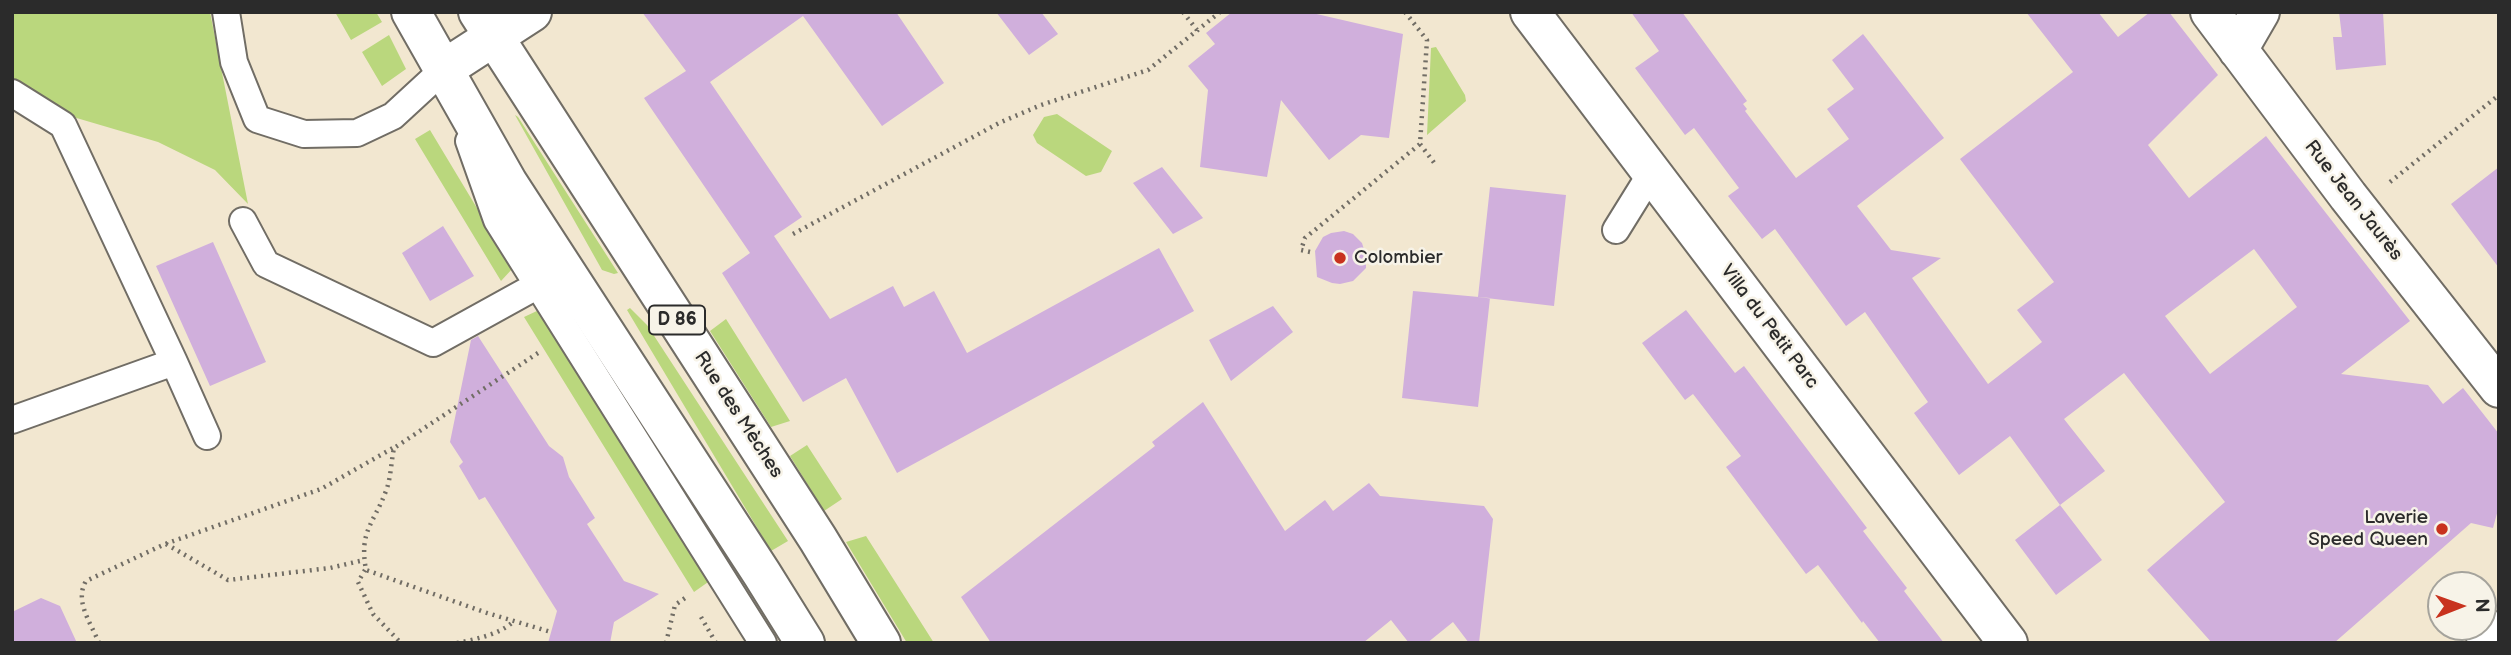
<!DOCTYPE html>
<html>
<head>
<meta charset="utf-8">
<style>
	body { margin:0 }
	#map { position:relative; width:2511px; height:655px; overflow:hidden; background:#f2e7d0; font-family:"Balsamiq Sans",sans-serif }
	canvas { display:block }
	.frame { position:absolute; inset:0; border:14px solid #2b2b2b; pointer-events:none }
	.north { position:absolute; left:2427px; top:571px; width:70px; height:70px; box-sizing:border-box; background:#f7f3e8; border:2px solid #a5a39c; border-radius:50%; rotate:89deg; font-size:19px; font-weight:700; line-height:28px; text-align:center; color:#2b2b2b }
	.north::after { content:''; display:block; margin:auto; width:24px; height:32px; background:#c8321e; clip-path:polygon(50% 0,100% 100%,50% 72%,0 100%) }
</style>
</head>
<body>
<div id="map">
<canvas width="2511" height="655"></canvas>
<div class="frame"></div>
<div class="north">N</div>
</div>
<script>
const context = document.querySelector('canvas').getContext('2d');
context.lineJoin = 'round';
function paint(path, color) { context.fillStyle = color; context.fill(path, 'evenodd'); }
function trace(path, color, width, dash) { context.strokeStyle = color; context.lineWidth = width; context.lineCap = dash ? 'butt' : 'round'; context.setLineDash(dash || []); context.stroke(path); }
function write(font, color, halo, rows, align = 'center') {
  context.font = font + ' "Balsamiq Sans",sans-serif'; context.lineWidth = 5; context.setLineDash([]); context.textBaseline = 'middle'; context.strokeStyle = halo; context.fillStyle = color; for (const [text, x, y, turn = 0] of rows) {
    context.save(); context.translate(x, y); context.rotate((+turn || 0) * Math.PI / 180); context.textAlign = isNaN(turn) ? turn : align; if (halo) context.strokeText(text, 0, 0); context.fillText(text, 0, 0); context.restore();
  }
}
const green = new Path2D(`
	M 12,12 L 210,12 L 248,204 L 215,170 L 158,142 L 63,114 L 12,82 Z
	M 335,12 L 376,12 L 382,22 L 351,40 Z
	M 389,35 L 406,69 L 382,86 L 362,52 Z
	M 1436,47 L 1465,95 L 1466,101 L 1427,135 L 1431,48 Z
	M 1057,114 L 1112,151 L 1101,172 L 1086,176 L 1037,143 L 1033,135 L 1044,117 Z
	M 515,115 L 518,117 L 618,273 L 614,274 L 602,270 Z
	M 430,130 L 513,268 L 501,281 L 415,139 Z
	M 630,308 L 647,325 L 788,541 L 771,551 L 627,310 Z
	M 539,310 L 711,580 L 694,592 L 524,317 Z
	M 726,319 L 790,421 L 771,427 L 710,331 Z
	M 807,445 L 842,499 L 824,511 L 790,456 Z
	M 866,536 L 934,643 L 907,643 L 846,542 Z`);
const building = new Path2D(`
	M 642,12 L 896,12 L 944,83 L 882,126 L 803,16 L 710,82 L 802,217 L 774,236 L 830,319 L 893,286 L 904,307 L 934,291 L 967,353 L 1159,248 L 1194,311 L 897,473 L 846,378 L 803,402 L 722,273 L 750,253 L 644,98 L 686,71 Z
	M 996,12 L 1041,12 L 1058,34 L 1029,55 Z
	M 1232,12 L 1308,12 L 1403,34 L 1389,138 L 1361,135 L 1329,160 L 1281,100 L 1267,177 L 1200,167 L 1208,90 L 1188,66 L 1215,44 L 1206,33 Z
	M 1631,12 L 1682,12 L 1747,101 L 1743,104 L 1747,109 L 1745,111 L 1796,178 L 1849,139 L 1827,109 L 1854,89 L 1832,60 L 1863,34 L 1944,138 L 1857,206 L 1891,250 L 1941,258 L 1912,278 L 1988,384 L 2042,342 L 2017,310 L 2054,282 L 1960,159 L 2073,72 L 2026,12 L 2098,12 L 2118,37 L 2150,12 L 2169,12 L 2218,75 L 2148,145 L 2189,198 L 2266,136 L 2410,321 L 2341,374 L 2428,385 L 2443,404 L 2463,388 L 2499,434 L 2499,506 L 2493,528 L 2471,523 L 2334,643 L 2212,643 L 2147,570 L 2225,502 L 2124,373 L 2064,419 L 2105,471 L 2060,505 L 2010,436 L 1959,475 L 1914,413 L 1928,402 L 1865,312 L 1846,326 L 1775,229 L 1762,239 L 1728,196 L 1739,188 L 1694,128 L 1685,135 L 1635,68 L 1659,51 ZM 2254,249 L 2297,307 L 2210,374 L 2165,316 Z
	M 2339,12 L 2383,12 L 2386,65 L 2336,70 L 2333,37 L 2342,37 Z
	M 1162,167 L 1203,218 L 1173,234 L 1133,183 Z
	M 2499,167 L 2499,268 L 2451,204 Z
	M 1490,187 L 1566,195 L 1554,306 L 1478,297 Z
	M 443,226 L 474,276 L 430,301 L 402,253 Z
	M 1344,231 L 1353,234 L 1362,243 L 1366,256 L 1366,268 L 1353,281 L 1340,284 L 1332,283 L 1317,277 L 1315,251 L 1323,237 L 1331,233 Z
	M 213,242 L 266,362 L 210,386 L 156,266 Z
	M 1413,291 L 1490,298 L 1478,407 L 1402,398 Z
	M 1273,306 L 1293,332 L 1231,381 L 1209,340 Z
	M 1686,310 L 1735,373 L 1744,366 L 1867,528 L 1863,531 L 1907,588 L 1904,591 L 1944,643 L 1880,643 L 1863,621 L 1862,623 L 1818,565 L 1806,574 L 1726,467 L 1741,456 L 1693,394 L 1685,400 L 1642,343 Z
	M 478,336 L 549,446 L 563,457 L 569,477 L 595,518 L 587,524 L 624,581 L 659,594 L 614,622 L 610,643 L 548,643 L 557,611 L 485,497 L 479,500 L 459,466 L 463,462 L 450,442 L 471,340 Z
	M 1203,402 L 1285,531 L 1325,500 L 1333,511 L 1369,483 L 1380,496 L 1484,506 L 1493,519 L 1479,643 L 1469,643 L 1453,622 L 1427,643 L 1409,643 L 1391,620 L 1363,643 L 991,643 L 961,597 L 1155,446 L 1152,442 Z
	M 2060,505 L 2102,560 L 2056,595 L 2015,540 Z
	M 41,598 L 60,606 L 77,643 L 12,643 L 12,612 Z`);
const path = new Path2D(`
	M 1183,12 L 1197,30
	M 1405,12 L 1427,40 L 1420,144 L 1435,164
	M 2390,182 L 2499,95
	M 793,234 L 999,123 L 1041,105 L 1148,70 L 1220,12
	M 1310,252 L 1301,250 L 1305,238 L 1420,144
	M 538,353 L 394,448 C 391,462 391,478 386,491 C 373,525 359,531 366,570 L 487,613 L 551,632
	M 166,544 L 228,580 L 330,568 L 364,560
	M 365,570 L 358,582 L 373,614 L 401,643
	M 701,617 L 716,643
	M 99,643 C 91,623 74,601 86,581 L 165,544 L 321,489 L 393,448
	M 457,643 C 476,639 498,635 513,622
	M 666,643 L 675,605 L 688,596`);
const lane = new Path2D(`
	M 226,12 L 234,62 L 257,119 L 304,134 L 357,133 L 393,116 L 444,69 L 449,82
	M 12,93 L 63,125 L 174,362
	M 469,141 L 497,220 L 763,643
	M 243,221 L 266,264 L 433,343 L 538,285
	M 1616,230 L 1652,172
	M 12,420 L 174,362 L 207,436`);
const street = new Path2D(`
	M 1530,12 L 2008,643
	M 2210,12 L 2348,196 L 2499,388
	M 2238,50 L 2260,12
	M 444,69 L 532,12`);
const primary = new Path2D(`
	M 411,12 L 508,183 L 762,574 L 805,643
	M 478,12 L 818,539 L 881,643
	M 2486,643 L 2499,631`);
const markers = [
	[1340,258,7,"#c8321e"],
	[2442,529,7,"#c8321e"]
];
const shields = [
	[677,320,56]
];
const shieldNames = [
	["D 86",677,320]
];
const streetNames = [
	["Rue Jean Jaurès",2353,201,52],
	["Villa du Petit Parc",1769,327,53],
	["Rue des Mèches",738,415,57]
];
const poiNames = [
	["Colombier",1354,258],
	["Laverie",2428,518,"right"],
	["Speed Queen",2428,540,"right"]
];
paint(green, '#bad77d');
paint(building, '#d0afdc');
trace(lane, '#716d65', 30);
trace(street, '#716d65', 42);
trace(primary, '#716d65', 42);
trace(path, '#716d65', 4.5, [2, 5]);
trace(lane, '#fff', 26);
trace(street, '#fff', 38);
trace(primary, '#fff', 38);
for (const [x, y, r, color] of markers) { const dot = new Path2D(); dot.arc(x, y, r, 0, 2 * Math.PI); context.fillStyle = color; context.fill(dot); trace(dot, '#f7f3e8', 2.5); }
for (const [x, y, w] of shields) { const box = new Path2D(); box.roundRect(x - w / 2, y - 14.5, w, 29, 5); context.fillStyle = '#f7f3e8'; context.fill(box); trace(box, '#2b2b2b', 2); }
write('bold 18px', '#2b2b2b', null, shieldNames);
write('19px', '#2b2b2b', '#f7f3e8', streetNames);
write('19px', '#2b2b2b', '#f7f3e8', poiNames, 'left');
</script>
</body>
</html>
